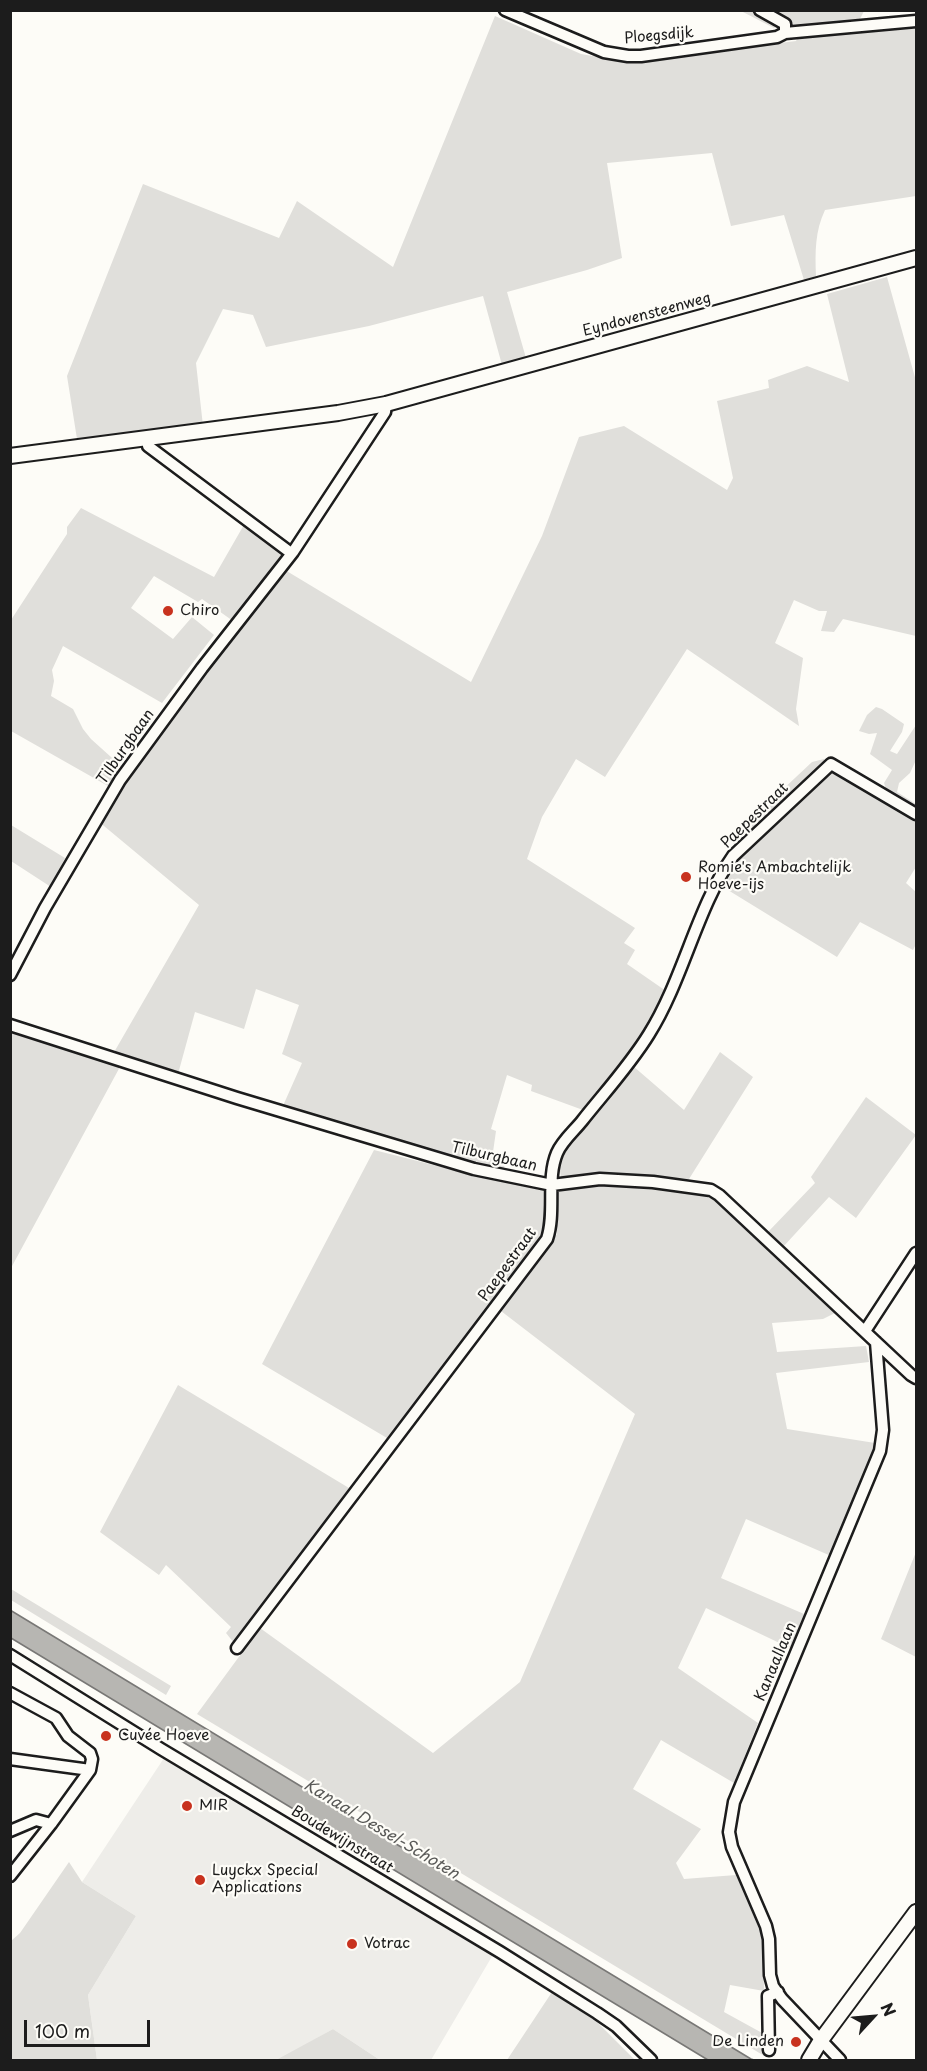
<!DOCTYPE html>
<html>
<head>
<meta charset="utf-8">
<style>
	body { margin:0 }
	#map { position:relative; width:927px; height:2071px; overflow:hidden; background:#fdfcf7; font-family:"Playpen Sans",sans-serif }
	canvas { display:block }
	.frame { position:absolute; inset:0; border:12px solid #1c1c1c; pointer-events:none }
	.north { position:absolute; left:843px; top:1987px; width:60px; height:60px; -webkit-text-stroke:4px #fdfcf7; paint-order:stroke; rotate:64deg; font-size:16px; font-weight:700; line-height:24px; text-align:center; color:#1c1c1c }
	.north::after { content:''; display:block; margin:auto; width:21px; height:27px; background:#1c1c1c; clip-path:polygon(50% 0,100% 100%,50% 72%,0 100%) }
	.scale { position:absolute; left:24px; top:2020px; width:126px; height:27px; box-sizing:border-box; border:3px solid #1c1c1c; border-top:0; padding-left:8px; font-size:18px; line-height:21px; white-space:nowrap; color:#1c1c1c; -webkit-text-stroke:4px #fdfcf7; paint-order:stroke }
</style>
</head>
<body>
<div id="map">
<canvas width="927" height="2071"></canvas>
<div class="frame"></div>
<div class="north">N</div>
<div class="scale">100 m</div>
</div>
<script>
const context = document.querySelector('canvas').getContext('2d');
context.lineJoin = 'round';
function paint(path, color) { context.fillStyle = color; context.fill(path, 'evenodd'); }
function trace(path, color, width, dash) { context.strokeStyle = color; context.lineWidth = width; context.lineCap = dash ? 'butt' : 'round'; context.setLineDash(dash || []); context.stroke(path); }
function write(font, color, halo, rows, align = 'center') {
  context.font = font + ' "Playpen Sans",sans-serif'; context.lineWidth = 4.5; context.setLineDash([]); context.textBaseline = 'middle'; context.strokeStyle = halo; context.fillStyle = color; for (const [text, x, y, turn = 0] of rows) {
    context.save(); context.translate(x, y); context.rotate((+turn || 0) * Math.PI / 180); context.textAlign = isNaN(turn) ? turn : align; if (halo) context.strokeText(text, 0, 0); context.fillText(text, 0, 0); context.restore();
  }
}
const built = new Path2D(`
	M 166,1755 L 494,1953 L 431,2060 L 380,2060 L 333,2029 L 278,2060 L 97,2060 L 88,1995 L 136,1916 L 82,1882 Z`);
const green = new Path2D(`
	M 741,11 L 753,11 L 780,24 L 774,28 Z
	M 767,11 L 864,11 L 860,19 L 793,27 Z
	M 495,16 L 581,54 L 628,62 L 796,41 L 798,37 L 916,27 L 916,196 L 825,210 C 815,231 815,252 816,276 L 804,280 L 784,215 L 731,226 L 712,153 L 607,163 L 622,258 L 587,270 L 507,292 L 526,358 L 502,365 L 483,296 L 369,326 L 266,347 L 253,315 L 223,309 L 196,363 L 203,426 L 77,439 L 67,376 L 143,184 L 279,238 L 297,201 L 393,267 Z
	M 887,277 L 916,381 L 916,636 L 843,619 L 834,632 L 821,631 L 827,611 L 819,611 L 794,600 L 775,643 L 803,658 L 796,709 L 799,726 L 687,649 L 605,777 L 576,759 L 542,817 L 527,859 L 635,928 L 624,943 L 635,950 L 627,964 L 666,991 L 629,1056 L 583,1110 L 531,1091 L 532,1085 L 507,1075 L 491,1129 L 496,1131 L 492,1159 L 505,1164 L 503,1172 L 419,1149 L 282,1108 L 302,1063 L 282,1054 L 299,1005 L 256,989 L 244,1029 L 195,1012 L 178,1074 L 113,1054 L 199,905 L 98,821 L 155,736 L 285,570 L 471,682 L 542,536 L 579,437 L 624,426 L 727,490 L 733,478 L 717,401 L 769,388 L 768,380 L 807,366 L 849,382 L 827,294 Z
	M 81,508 L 214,577 L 245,523 L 285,553 L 286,558 L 233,621 L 202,599 L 198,602 L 154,576 L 131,608 L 173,639 L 192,617 L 214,635 L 162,703 L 63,646 L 52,670 L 54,681 L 51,696 L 73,709 L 83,729 L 91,739 L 121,766 L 108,786 L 11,731 L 11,620 L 67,534 L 67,527 Z
	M 876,707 L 882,709 L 904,724 L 902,732 L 890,751 L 897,754 L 916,725 L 916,760 L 910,773 L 899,783 L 897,792 L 916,804 L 916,810 L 887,792 L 884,783 L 892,770 L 870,754 L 877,733 L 869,734 L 859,731 L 867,715 Z
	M 824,759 L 826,764 L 737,848 L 730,839 L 812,762 Z
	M 836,772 L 916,819 L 916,867 L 906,883 L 916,892 L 916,944 L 913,950 L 860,922 L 837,957 L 723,887 L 742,855 L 828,774 Z
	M 11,825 L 65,858 L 51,887 L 11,861 Z
	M 11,1030 L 121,1065 L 11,1268 Z
	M 720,1052 L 753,1077 L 689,1179 L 598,1174 L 563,1180 L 561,1177 L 559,1166 L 563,1152 L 633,1066 L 684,1110 Z
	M 866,1097 L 916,1135 L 856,1218 L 829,1197 L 783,1247 L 768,1232 L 815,1183 L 811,1177 Z
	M 374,1150 L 489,1179 L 549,1189 L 545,1233 L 450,1360 L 387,1438 L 262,1364 Z
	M 598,1183 C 630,1186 689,1186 716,1201 L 835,1313 L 823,1319 L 772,1323 L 777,1352 L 866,1346 L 869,1362 L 776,1373 L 787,1429 L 875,1443 L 874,1460 L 831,1556 L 746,1519 L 721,1578 L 804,1614 L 790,1648 L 706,1608 L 678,1668 L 758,1723 L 734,1783 L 661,1740 L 633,1789 L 701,1829 L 676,1863 L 684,1879 L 736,1875 L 763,1938 L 764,1991 L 730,1985 L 724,2012 L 764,2034 L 766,2057 L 197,1714 L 260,1628 L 433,1753 L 520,1682 L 635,1414 L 501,1311 L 557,1234 L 557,1193 L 563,1190 Z
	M 178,1385 L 349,1488 L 234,1643 L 226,1633 L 231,1627 L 166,1565 L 159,1575 L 100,1532 Z
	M 916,1552 L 916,1657 L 881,1639 Z
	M 11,1589 L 171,1686 L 166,1695 L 11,1600 Z
	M 69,1862 L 82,1882 L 136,1916 L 88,1995 L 97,2060 L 11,2060 L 11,1941 L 20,1933 Z
	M 552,1992 L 596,2021 L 635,2060 L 507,2060 Z
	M 333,2029 L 380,2060 L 278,2060 L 278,2059 Z`);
const water = new Path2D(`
	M 10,1610 L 751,2059 L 754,2060 L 708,2060 L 11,1638 Z`);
const street = new Path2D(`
	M 505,10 L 604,52 L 628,56 L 641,56 L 777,37 L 785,33 L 785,24 L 760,10
	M 785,33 L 916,21
	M 147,438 L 148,446 L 291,553
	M 10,975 L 45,908 L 120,780 L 202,668 L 293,552 L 385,412 L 386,404
	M 10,1025 L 237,1098 L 474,1169 L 552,1185 L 600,1179 L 653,1182 L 711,1190 L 719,1195 L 911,1375 L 916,1378
	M 865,1331 L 916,1253
	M 237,1648 L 547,1239 C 556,1212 546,1179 557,1153 C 562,1141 574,1131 582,1121 C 605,1092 630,1065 649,1034 C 683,980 697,907 733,856 L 831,764 L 916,814
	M 10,1655 L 161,1749 L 500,1952 L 597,2013 L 616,2026 L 651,2060
	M 10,1693 L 56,1718 L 68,1736 L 90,1753 L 92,1759 L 90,1770 L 51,1824 L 10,1876
	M 10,1759 L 90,1770
	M 10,1831 L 36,1820 L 51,1824
	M 769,2050 L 768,1996 L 778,1992
	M 840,2060 L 782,1999 L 773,1986 L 770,1975 L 769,1939 L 766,1926 L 732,1847 L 729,1832 L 734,1802 L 880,1451 L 883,1430 L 876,1342`);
const secondary = new Path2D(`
	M 10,456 L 338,413 L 386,404 L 916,258
	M 809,2060 L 821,2040 L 916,1912`);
const markers = [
	[168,611,6,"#c8321e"],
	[686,877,6,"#c8321e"],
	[106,1736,6,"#c8321e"],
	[187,1806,6,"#c8321e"],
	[200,1880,6,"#c8321e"],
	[352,1944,6,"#c8321e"],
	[796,2042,6,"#c8321e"]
];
const streetNames = [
	["Ploegsdijk",659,36,-5],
	["Eyndovensteenweg",647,315,-15],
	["Tilburgbaan",126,747,-55],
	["Paepestraat",755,816,-44],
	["Tilburgbaan",494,1157,13],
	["Paepestraat",508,1265,-54],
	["Kanaallaan",776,1662,-67],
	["Boudewijnstraat",342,1840,31]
];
const poiNames = [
	["Chiro",180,611],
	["Romie's Ambachtelijk",698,868],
	["Hoeve-ijs",698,885],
	["Cuvée Hoeve",118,1736],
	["MIR",199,1806],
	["Luyckx Special",212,1871],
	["Applications",212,1888],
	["Votrac",364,1944],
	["De Linden",784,2042,"right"]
];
const waterNames = [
	["Kanaal Dessel-Schoten",381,1830,31]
];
paint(built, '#eeede9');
paint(green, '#e0dfdb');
paint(water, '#b7b6b2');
trace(water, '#797876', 1.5);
trace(street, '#1c1c1c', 15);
trace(secondary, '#1c1c1c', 18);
trace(street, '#fdfcf7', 10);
trace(secondary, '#fdfcf7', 14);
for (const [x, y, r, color] of markers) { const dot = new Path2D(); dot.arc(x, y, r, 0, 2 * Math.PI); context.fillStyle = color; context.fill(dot); trace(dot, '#fdfcf7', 2); }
write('15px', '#1c1c1c', '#fdfcf7', streetNames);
write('15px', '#1c1c1c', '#fdfcf7', poiNames, 'left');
write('italic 16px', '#5a5a58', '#fdfcf7', waterNames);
</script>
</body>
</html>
